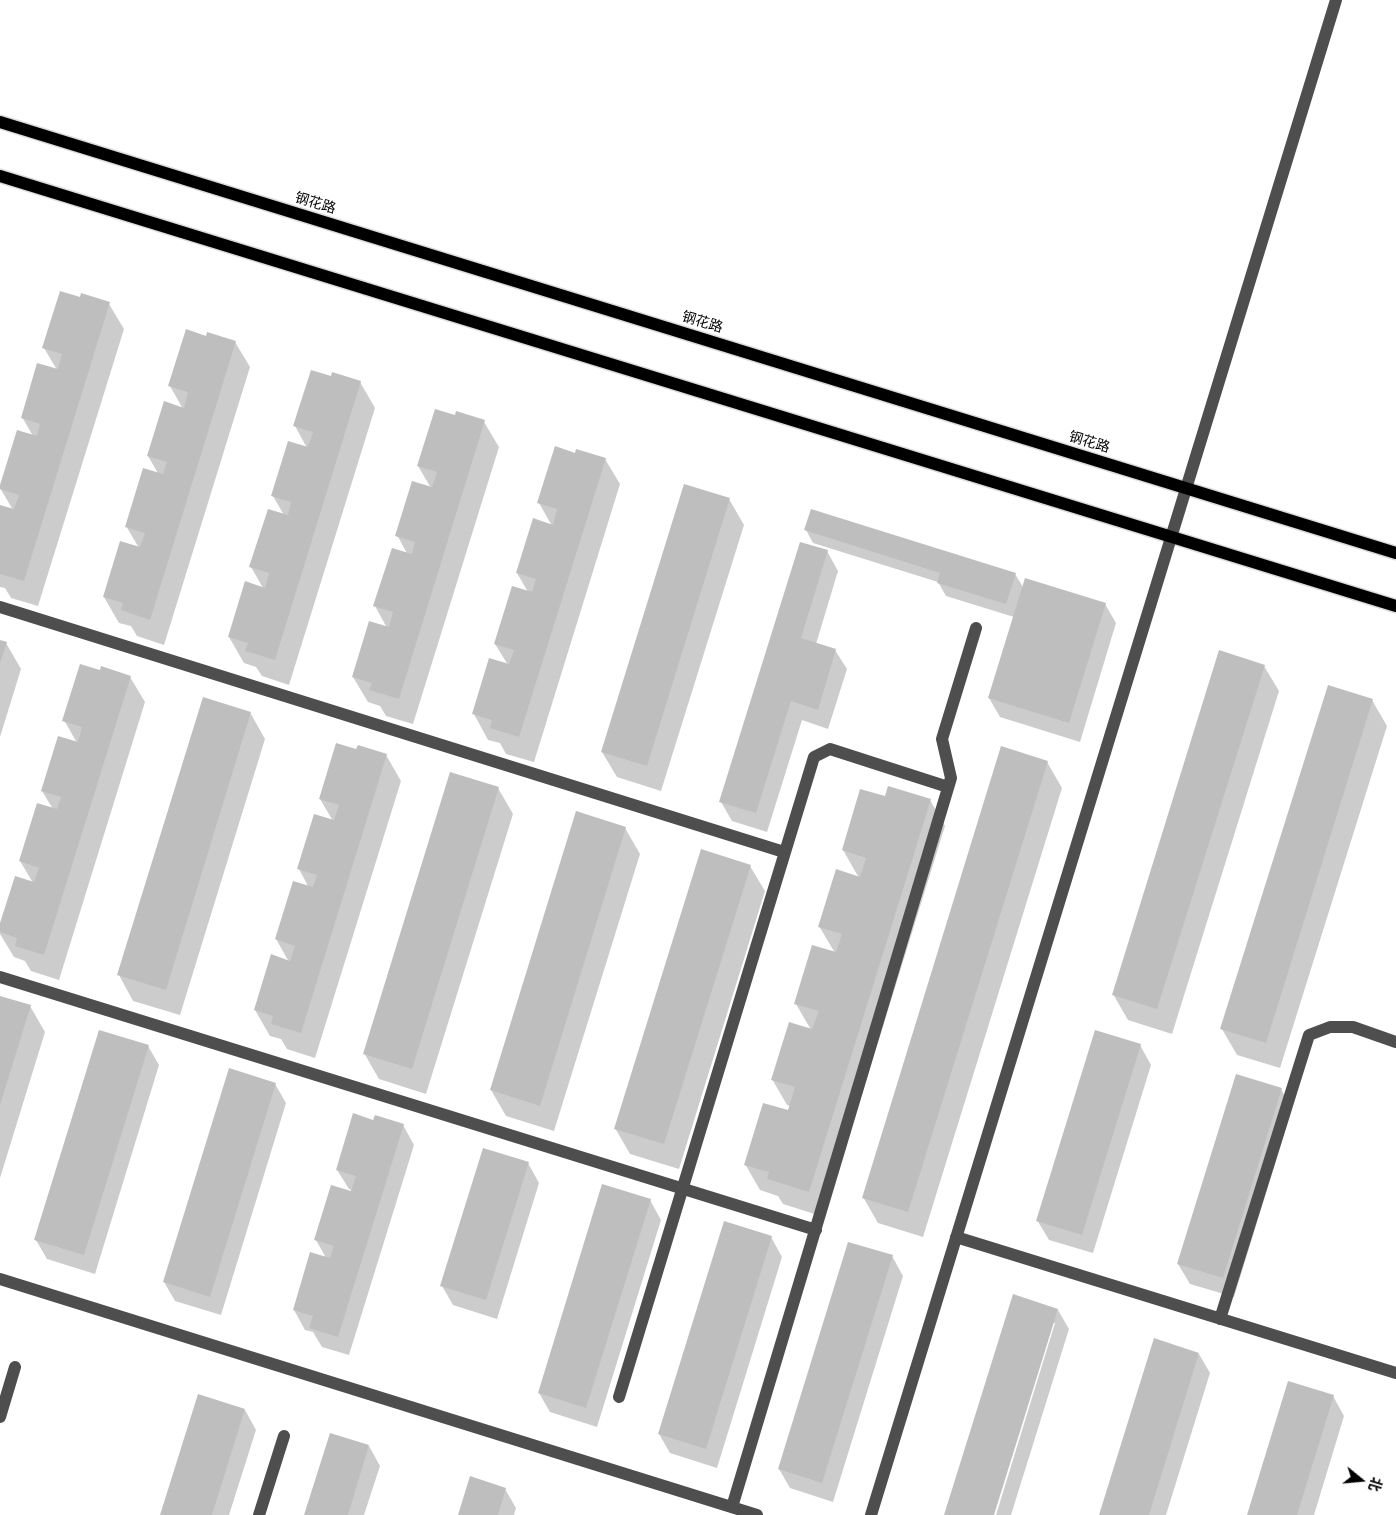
<!DOCTYPE html>
<html>
<head>
<meta charset="utf-8">
<style>
	body { margin:0 }
	#map { position:relative; width:1396px; height:1515px; overflow:hidden; background:#fff; font-family:"Titillium Web","Noto Sans SC",sans-serif }
	canvas { display:block }
	.north { position:absolute; left:1336px; top:1455px; width:50px; height:50px; -webkit-text-stroke:4px #fff; paint-order:stroke; rotate:107deg; font-size:14px; font-weight:700; line-height:20px; text-align:center; color:#000 }
	.north::after { content:''; display:block; margin:auto; width:18px; height:22px; background:#000; clip-path:polygon(50% 0,100% 100%,50% 72%,0 100%) }
</style>
</head>
<body>
<div id="map">
<canvas width="1396" height="1515"></canvas>
<div class="north">北</div>
</div>
<script>
const context = document.querySelector('canvas').getContext('2d');
context.lineJoin = 'round';
function paint(path, color) { context.fillStyle = color; context.fill(path, 'evenodd'); }
function trace(path, color, width, dash) { context.strokeStyle = color; context.lineWidth = width; context.lineCap = dash ? 'butt' : 'round'; context.setLineDash(dash || []); context.stroke(path); }
function write(font, color, halo, rows, align = 'center') {
  context.font = font + ' "Titillium Web","Noto Sans SC",sans-serif'; context.lineWidth = 4.5; context.setLineDash([]); context.textBaseline = 'middle'; context.strokeStyle = halo; context.fillStyle = color; for (const [text, x, y, turn = 0] of rows) {
    context.save(); context.translate(x, y); context.rotate((+turn || 0) * Math.PI / 180); context.textAlign = isNaN(turn) ? turn : align; if (halo) context.strokeText(text, 0, 0); context.fillText(text, 0, 0); context.restore();
  }
}
const shadow = new Path2D(`
	M 109,304 L 124,329 L 38,606 L 11,598 L 5,588 L 0,587 L 0,506 L 13,510 L 0,488 L 33,436 L 22,417 L 57,370 L 44,348 Z
	M 206,337 L 235,342 L 250,367 L 164,645 L 137,636 L 131,626 L 119,623 L 104,597 L 139,548 L 126,526 L 159,475 L 148,456 L 183,409 L 170,386 Z
	M 331,377 L 360,382 L 375,408 L 289,685 L 262,676 L 256,667 L 244,663 L 229,637 L 263,588 L 251,567 L 284,515 L 273,496 L 307,448 L 295,426 Z
	M 484,422 L 499,447 L 413,724 L 386,716 L 380,706 L 368,702 L 353,677 L 387,628 L 375,606 L 408,555 L 397,535 L 431,488 L 418,466 Z
	M 576,455 L 605,459 L 620,484 L 534,762 L 506,754 L 500,743 L 488,740 L 474,714 L 508,665 L 495,644 L 528,592 L 517,573 L 552,526 L 539,503 Z
	M 729,499 L 744,525 L 661,791 L 617,777 L 602,752 Z
	M 806,530 L 1015,574 L 1023,587 L 1105,604 L 1116,623 L 1080,742 L 1000,717 L 989,698 L 1014,617 L 946,596 L 938,582 L 813,543 Z
	M 827,551 L 838,571 L 816,644 L 835,650 L 847,669 L 828,729 L 802,720 L 767,832 L 732,821 L 721,802 Z
	M 0,641 L 6,643 L 21,669 L 0,737 Z
	M 1264,666 L 1279,691 L 1172,1034 L 1128,1020 L 1113,994 Z
	M 130,677 L 145,702 L 59,980 L 31,971 L 25,961 L 14,957 L 0,934 L 0,927 L 33,883 L 20,861 L 53,809 L 42,791 L 77,743 L 64,720 Z
	M 204,699 L 251,714 L 265,739 L 180,1015 L 133,1001 L 119,975 Z
	M 1372,700 L 1387,726 L 1280,1068 L 1237,1055 L 1222,1029 Z
	M 357,750 L 386,755 L 401,781 L 315,1058 L 287,1049 L 281,1039 L 270,1036 L 255,1010 L 289,962 L 276,939 L 309,888 L 299,869 L 333,821 L 320,799 Z
	M 1047,762 L 1062,788 L 923,1237 L 878,1223 L 863,1197 Z
	M 498,788 L 513,814 L 426,1094 L 379,1079 L 364,1053 Z
	M 885,798 L 930,800 L 945,826 L 824,1217 L 783,1204 L 778,1196 L 760,1190 L 745,1164 L 788,1112 L 790,1106 L 787,1105 L 772,1079 L 811,1030 L 796,1004 L 835,953 L 819,926 L 859,878 L 843,850 Z
	M 625,828 L 640,854 L 554,1131 L 506,1116 L 491,1090 Z
	M 750,866 L 765,891 L 679,1169 L 630,1154 L 615,1128 Z
	M 0,997 L 30,1006 L 45,1032 L 0,1178 Z
	M 1140,1045 L 1151,1065 L 1093,1253 L 1049,1240 L 1037,1220 Z
	M 148,1046 L 159,1065 L 95,1274 L 47,1259 L 36,1240 Z
	M 275,1084 L 286,1103 L 221,1315 L 175,1301 L 164,1282 Z
	M 1281,1089 L 1292,1109 L 1234,1297 L 1190,1284 L 1178,1264 Z
	M 374,1121 L 403,1125 L 414,1145 L 349,1355 L 322,1347 L 313,1332 L 305,1330 L 294,1310 L 326,1258 L 316,1240 L 357,1192 L 349,1189 L 337,1170 Z
	M 528,1163 L 539,1183 L 497,1319 L 453,1305 L 442,1286 Z
	M 650,1200 L 661,1220 L 597,1427 L 550,1412 L 539,1393 Z
	M 771,1237 L 782,1257 L 717,1468 L 670,1453 L 659,1434 Z
	M 892,1256 L 903,1276 L 833,1502 L 790,1488 L 779,1469 Z
	M 1058,1310 L 1069,1329 L 1011,1515 L 996,1515 L 1055,1323 L 1053,1323 L 993,1515 L 945,1515 Z
	M 1199,1354 L 1210,1373 L 1166,1515 L 1100,1515 Z
	M 1333,1396 L 1344,1416 L 1314,1515 L 1248,1515 Z
	M 245,1410 L 256,1430 L 229,1515 L 161,1515 Z
	M 369,1446 L 380,1466 L 364,1515 L 306,1515 Z
	M 505,1489 L 516,1508 L 514,1515 L 459,1515 Z`);
const building = new Path2D(`
	M 60,291 L 80,297 L 81,293 L 110,302 L 24,581 L 0,574 L 0,505 L 14,509 L 19,495 L 0,489 L 0,485 L 17,430 L 37,436 L 40,424 L 21,418 L 37,363 L 58,369 L 62,354 L 42,348 Z
	M 186,329 L 206,336 L 207,332 L 236,341 L 150,620 L 121,610 L 123,603 L 103,597 L 120,541 L 140,547 L 145,533 L 125,527 L 143,468 L 163,474 L 167,462 L 147,456 L 164,401 L 184,408 L 188,392 L 168,386 Z
	M 311,370 L 331,376 L 332,372 L 361,381 L 275,660 L 245,651 L 248,643 L 228,637 L 245,581 L 265,588 L 269,573 L 249,567 L 268,509 L 288,515 L 291,502 L 271,496 L 288,441 L 308,447 L 313,432 L 293,426 Z
	M 435,409 L 455,415 L 456,411 L 485,420 L 399,699 L 369,690 L 372,683 L 352,677 L 369,621 L 389,627 L 393,612 L 373,606 L 392,548 L 412,554 L 415,542 L 395,536 L 412,481 L 432,487 L 437,472 L 417,466 Z
	M 555,446 L 575,453 L 576,449 L 606,458 L 519,737 L 490,728 L 492,720 L 472,714 L 489,658 L 509,664 L 514,650 L 494,644 L 512,586 L 532,592 L 536,579 L 516,573 L 533,518 L 553,525 L 557,509 L 537,503 Z
	M 684,484 L 730,498 L 647,766 L 601,752 Z
	M 811,509 L 1016,573 L 1006,604 L 937,583 L 940,573 L 804,530 Z
	M 800,542 L 828,550 L 801,638 L 836,649 L 818,710 L 791,701 L 756,813 L 719,802 Z
	M 1025,578 L 1106,603 L 1069,723 L 988,698 Z
	M 0,640 L 7,642 L 0,663 Z
	M 1219,650 L 1265,665 L 1157,1009 L 1112,995 Z
	M 80,664 L 100,670 L 101,666 L 131,676 L 44,955 L 15,946 L 17,938 L 0,932 L 0,923 L 15,876 L 34,882 L 39,868 L 19,861 L 37,803 L 57,809 L 61,797 L 41,791 L 58,736 L 78,742 L 82,727 L 62,721 Z
	M 1328,685 L 1373,699 L 1266,1043 L 1220,1029 Z
	M 203,697 L 251,712 L 166,990 L 117,975 Z
	M 336,743 L 356,749 L 358,745 L 387,754 L 301,1033 L 271,1024 L 273,1016 L 254,1010 L 271,954 L 290,961 L 295,946 L 275,939 L 293,881 L 313,887 L 317,875 L 297,869 L 314,814 L 334,820 L 339,805 L 319,799 Z
	M 1001,746 L 1048,761 L 908,1212 L 862,1198 Z
	M 450,772 L 499,787 L 412,1069 L 363,1054 Z
	M 888,786 L 931,799 L 809,1192 L 767,1179 L 769,1172 L 744,1165 L 763,1103 L 788,1110 L 795,1087 L 771,1080 L 789,1022 L 812,1029 L 819,1011 L 794,1004 L 812,945 L 836,952 L 842,934 L 818,927 L 836,869 L 860,877 L 866,858 L 842,850 L 860,789 L 885,796 Z
	M 576,811 L 626,827 L 540,1106 L 490,1090 Z
	M 701,849 L 751,865 L 664,1144 L 614,1129 Z
	M 0,996 L 31,1005 L 0,1105 Z
	M 99,1030 L 149,1045 L 84,1255 L 34,1240 Z
	M 1095,1030 L 1141,1044 L 1082,1235 L 1036,1221 Z
	M 229,1068 L 276,1083 L 210,1297 L 163,1282 Z
	M 1236,1074 L 1282,1088 L 1223,1278 L 1177,1264 Z
	M 353,1113 L 373,1120 L 375,1115 L 404,1124 L 338,1337 L 309,1328 L 313,1316 L 293,1310 L 310,1252 L 330,1258 L 334,1246 L 314,1240 L 331,1185 L 351,1191 L 356,1176 L 336,1170 Z
	M 483,1148 L 529,1162 L 486,1300 L 440,1286 Z
	M 602,1184 L 651,1199 L 586,1408 L 538,1393 Z
	M 724,1221 L 772,1236 L 706,1449 L 658,1434 Z
	M 848,1242 L 893,1255 L 822,1483 L 778,1469 Z
	M 1013,1294 L 1058,1309 L 994,1515 L 944,1515 Z
	M 1154,1338 L 1199,1353 L 1149,1515 L 1099,1515 Z
	M 1288,1381 L 1334,1395 L 1297,1515 L 1247,1515 Z
	M 198,1394 L 245,1409 L 212,1515 L 160,1515 Z
	M 330,1433 L 369,1445 L 348,1515 L 304,1515 Z
	M 470,1476 L 506,1488 L 498,1515 L 458,1515 Z`);
const minor = new Path2D(`
	M 0,607 L 784,852
	M 0,977 L 816,1230
	M 956,1237 L 1396,1373
	M 0,1279 L 757,1515
	M 1220,1319 L 1309,1035 L 1330,1027 L 1353,1027 L 1396,1042
	M 619,1397 L 814,757 L 830,749 L 948,787
	M 0,1417 L 15,1367
	M 732,1507 L 951,778 L 942,739 L 976,628
	M 259,1515 L 284,1436
	M 871,1515 L 1336,0`);
const major = new Path2D(`
	M 0,122 L 1396,553
	M 0,176 L 1396,606`);
const streetNames = [
	["钢花路",315,204,17],
	["钢花路",702,323,17],
	["钢花路",1089,443,17]
];
paint(shadow, '#0003');
paint(building, '#bebebe');
trace(major, '#dbdbdb', 15);
trace(minor, '#4e4e4e', 12);
trace(major, '#000', 12);
write('14px', '#000', '#fff', streetNames);
</script>
</body>
</html>
